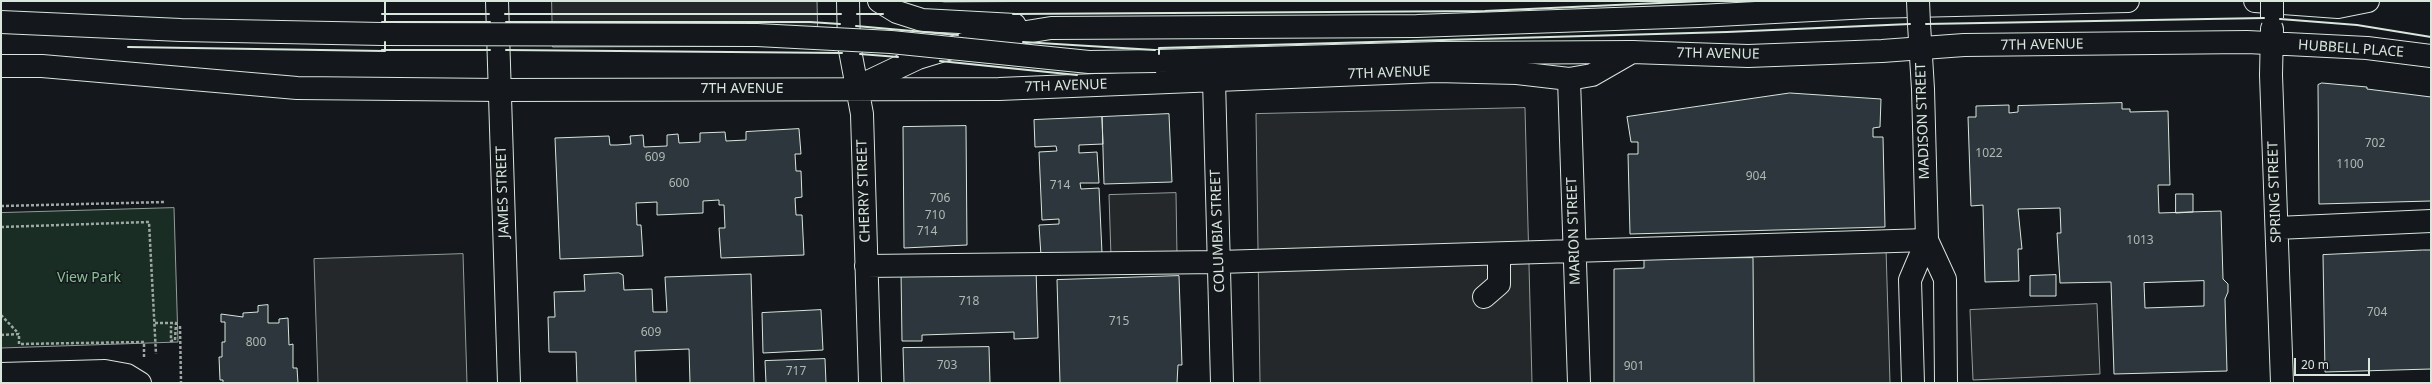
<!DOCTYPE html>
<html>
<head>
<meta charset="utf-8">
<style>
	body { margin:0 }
	#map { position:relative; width:2432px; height:384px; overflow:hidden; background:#14181c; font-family:"Noto Sans",sans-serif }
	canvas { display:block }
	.frame { position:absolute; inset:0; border:2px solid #d8e6dc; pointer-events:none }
	.scale { position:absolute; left:2294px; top:358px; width:76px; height:18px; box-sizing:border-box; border:2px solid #d8e6dc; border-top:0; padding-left:5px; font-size:12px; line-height:14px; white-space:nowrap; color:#d8e6dc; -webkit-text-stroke:3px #14181c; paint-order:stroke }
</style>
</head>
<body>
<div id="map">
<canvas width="2432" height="384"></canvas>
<div class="frame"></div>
<div class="scale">20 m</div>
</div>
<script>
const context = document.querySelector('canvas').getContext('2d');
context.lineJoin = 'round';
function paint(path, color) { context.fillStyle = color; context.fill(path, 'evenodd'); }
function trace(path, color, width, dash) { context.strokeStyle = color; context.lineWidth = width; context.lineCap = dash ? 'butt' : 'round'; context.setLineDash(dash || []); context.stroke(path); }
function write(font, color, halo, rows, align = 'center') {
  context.font = font + ' "Noto Sans",sans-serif'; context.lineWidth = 3; context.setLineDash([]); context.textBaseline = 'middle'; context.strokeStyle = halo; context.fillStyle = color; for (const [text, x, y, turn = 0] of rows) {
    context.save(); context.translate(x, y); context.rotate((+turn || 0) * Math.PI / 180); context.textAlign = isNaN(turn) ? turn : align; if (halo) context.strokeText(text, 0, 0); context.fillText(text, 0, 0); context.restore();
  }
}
const green = new Path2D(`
	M 174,208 L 178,342 L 1,348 L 1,213 Z`);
const parking = new Path2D(`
	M 552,1 L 817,1 L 818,46 L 553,47 Z
	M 939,1 L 1085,1 L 945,2 Z
	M 1525,108 L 1532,383 L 1260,383 L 1256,114 Z
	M 1176,193 L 1177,255 L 1111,257 L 1109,195 Z
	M 1886,248 L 1890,383 L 1752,383 L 1748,253 Z
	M 463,254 L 467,383 L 318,383 L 314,259 Z
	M 2097,304 L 2100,374 L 1973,380 L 1970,310 Z`);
const building = new Path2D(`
	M 2322,83 L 2367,87 L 2367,89 L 2431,97 L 2431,201 L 2319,204 L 2318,85 Z
	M 1790,93 L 1881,99 L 1880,127 L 1873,128 L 1873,137 L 1883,137 L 1885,227 L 1630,234 L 1628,154 L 1638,154 L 1638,142 L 1631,142 L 1627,117 Z
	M 2122,103 L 2122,109 L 2130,109 L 2130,112 L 2168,111 L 2170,185 L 2158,185 L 2159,213 L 2221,211 L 2223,279 L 2228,284 L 2228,292 L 2225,299 L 2227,371 L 2114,374 L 2111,282 L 2060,283 L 2057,233 L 2061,233 L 2060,208 L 2018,209 L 2022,249 L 2018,249 L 2019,281 L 1985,282 L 1983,205 L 1971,206 L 1968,117 L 1976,117 L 1976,106 L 2009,105 L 2009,113 L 2018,112 L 2018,106 ZM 2204,281 L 2204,306 L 2145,308 L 2144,283 Z
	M 1169,114 L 1172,182 L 1104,184 L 1102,117 Z
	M 1102,117 L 1103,144 L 1079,145 L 1079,153 L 1097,152 L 1099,183 L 1080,183 L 1081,189 L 1099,188 L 1102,253 L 1041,256 L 1039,225 L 1059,224 L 1059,219 L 1042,220 L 1039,152 L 1057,151 L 1056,146 L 1035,147 L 1034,120 Z
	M 966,126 L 967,245 L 904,248 L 903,127 Z
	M 799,129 L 801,154 L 795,154 L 796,171 L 801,171 L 802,197 L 795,198 L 796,215 L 802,215 L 804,255 L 721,258 L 719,228 L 725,228 L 724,205 L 719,205 L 719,200 L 703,201 L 703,213 L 657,215 L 657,202 L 636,203 L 637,225 L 641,225 L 643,256 L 560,259 L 555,138 L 609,136 L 610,145 L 617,145 L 631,144 L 630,136 L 643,135 L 644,147 L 667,146 L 667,135 L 678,134 L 679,143 L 700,142 L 700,133 L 725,132 L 726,141 L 746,140 L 746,132 Z
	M 2176,194 L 2193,194 L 2193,212 L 2176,213 Z
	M 2423,250 L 2431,250 L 2431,369 L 2325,372 L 2323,255 Z
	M 1753,258 L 1754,383 L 1614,383 L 1614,269 L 1644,268 L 1644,259 Z
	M 1036,268 L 1038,338 L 1014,339 L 1014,332 L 922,335 L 922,341 L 902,341 L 901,271 Z
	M 619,273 L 623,275 L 624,290 L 652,289 L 653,312 L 667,312 L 665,277 L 751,274 L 754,383 L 690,383 L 689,349 L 635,351 L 636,383 L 577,383 L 576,352 L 549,352 L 548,317 L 555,317 L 554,292 L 585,291 L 584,275 Z
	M 2056,275 L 2056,296 L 2030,296 L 2030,276 Z
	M 1179,276 L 1182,365 L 1178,365 L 1177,383 L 1060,383 L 1057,280 Z
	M 268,305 L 268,323 L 279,323 L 279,319 L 288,318 L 289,345 L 293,344 L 293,368 L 297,368 L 298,383 L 223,383 L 223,380 L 220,380 L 219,357 L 222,357 L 222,342 L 225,342 L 225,322 L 221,322 L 221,314 L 243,317 L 243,313 L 258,312 L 258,306 Z
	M 821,310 L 823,350 L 763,353 L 762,313 Z
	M 989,347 L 990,383 L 904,383 L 903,348 Z
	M 825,359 L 826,383 L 766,383 L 765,361 Z`);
const path = new Path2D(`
	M 1,206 L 166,202
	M 1,227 L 149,222 L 156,354
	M 1,315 L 19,334
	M 155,323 L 176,323 L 175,340 L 171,341 L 171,326
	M 180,326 L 181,383
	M 1,335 L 19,334 L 19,344 L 144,342 L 144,357`);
const minor = new Path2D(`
	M 848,1 L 849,45 L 862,114 L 870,383
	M 2272,29 L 2271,75 L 2282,383
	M 1569,79 L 1579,383
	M 1214,80 L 1222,383
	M 500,90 L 999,89 L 1436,71 L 1517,73 L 1569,79 L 1592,75 L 1632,52 L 1748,56 L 1882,51 L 1964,45 L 2247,42 L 2367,48 L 2431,56
	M 2277,228 L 2431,221
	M 866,266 L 1219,262 L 1927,240
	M 1484,297 L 1499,284 L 1499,254
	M 1,374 L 105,371 L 127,375 L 140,383`);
const major = new Path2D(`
	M 497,1 L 509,383
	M 1919,24 L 1923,89 L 1927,240 L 1945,279 L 1946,383
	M 1913,383 L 1910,280 L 1927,240`);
const highway = new Path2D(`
	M 879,1 L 897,12 L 922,20 L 1015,25
	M 2255,1 L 2338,7 L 2368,1
	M 1,22 L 181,30 L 382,34
	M 1156,61 L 1439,53 L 1632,52
	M 1,66 L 42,66 L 297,88 L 500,90
	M 857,87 L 918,58 L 977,40 L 1051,28 L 1417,26 L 1699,16 L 1869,7 L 2128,1`);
const minorBridge = new Path2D(`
	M 2272,1 L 2272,18`);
const majorBridge = new Path2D(`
	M 1918,1 L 1919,24`);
const highwayBridge = new Path2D(`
	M 382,34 L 757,35 L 891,42 L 1089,62 L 1156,61`);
const wall = new Path2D(`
	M 385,1 L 385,22
	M 382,14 L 489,14
	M 505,14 L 841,14
	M 857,14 L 883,14
	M 1013,14 L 1485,11 L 1703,1
	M 2280,19 L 2357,25 L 2431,37
	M 382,22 L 490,22
	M 506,22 L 810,22 L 840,24
	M 1926,24 L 2264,18
	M 856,26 L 958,35
	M 1023,42 L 1155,50
	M 128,47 L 385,51 L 385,42
	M 382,50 L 490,50
	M 506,50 L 842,53
	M 860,54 L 898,57
	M 1159,54 L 1159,48 L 1727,32 L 1910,24
	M 940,61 L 1077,75`);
const numberNames = [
	["702",2375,144],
	["1022",1989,154],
	["609",655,158],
	["1100",2350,165],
	["904",1756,177],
	["600",679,184],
	["714",1060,186],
	["706",940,199],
	["710",935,216],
	["714",927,232],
	["1013",2140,241],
	["718",969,302],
	["704",2377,313],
	["715",1119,322],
	["609",651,333],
	["800",256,343],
	["703",947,366],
	["901",1634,367],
	["717",796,372]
];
const streetNames = [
	["7TH AVENUE",2042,45,-1],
	["HUBBELL PLACE",2351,49,4],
	["7TH AVENUE",1718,54,1],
	["7TH AVENUE",1389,73,-2],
	["7TH AVENUE",1066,86,-2],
	["7TH AVENUE",742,89],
	["MADISON STREET",1923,121,-92],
	["CHERRY STREET",864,191,-92],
	["JAMES STREET",503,192,-92],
	["SPRING STREET",2275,192,-92],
	["COLUMBIA STREET",1218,231,-92],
	["MARION STREET",1574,231,-92]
];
const parkNames = [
	["View Park",89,278]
];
paint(green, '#1a2d24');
trace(green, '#939e99', 1);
paint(parking, '#24282b');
trace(parking, '#939e99', 1);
paint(building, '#2c363c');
trace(building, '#d8e6dc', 1);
trace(minor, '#d8e6dc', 24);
trace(major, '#d8e6dc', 24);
trace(highway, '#d8e6dc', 24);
trace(path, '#9da8a2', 2.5, [3, 2]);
trace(minor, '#14181c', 22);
trace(major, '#14181c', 22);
trace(highway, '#14181c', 22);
trace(minorBridge, '#d8e6dc', 24, []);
trace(majorBridge, '#d8e6dc', 24, []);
trace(highwayBridge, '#d8e6dc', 24, []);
trace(minorBridge, '#14181c', 22);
trace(majorBridge, '#14181c', 22);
trace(highwayBridge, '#14181c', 22);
trace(wall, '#d8e6dc', 2);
write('12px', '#adbab4', null, numberNames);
write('14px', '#d8e6dc', '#14181c', streetNames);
write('14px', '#8ac095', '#14181c', parkNames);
</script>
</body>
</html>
